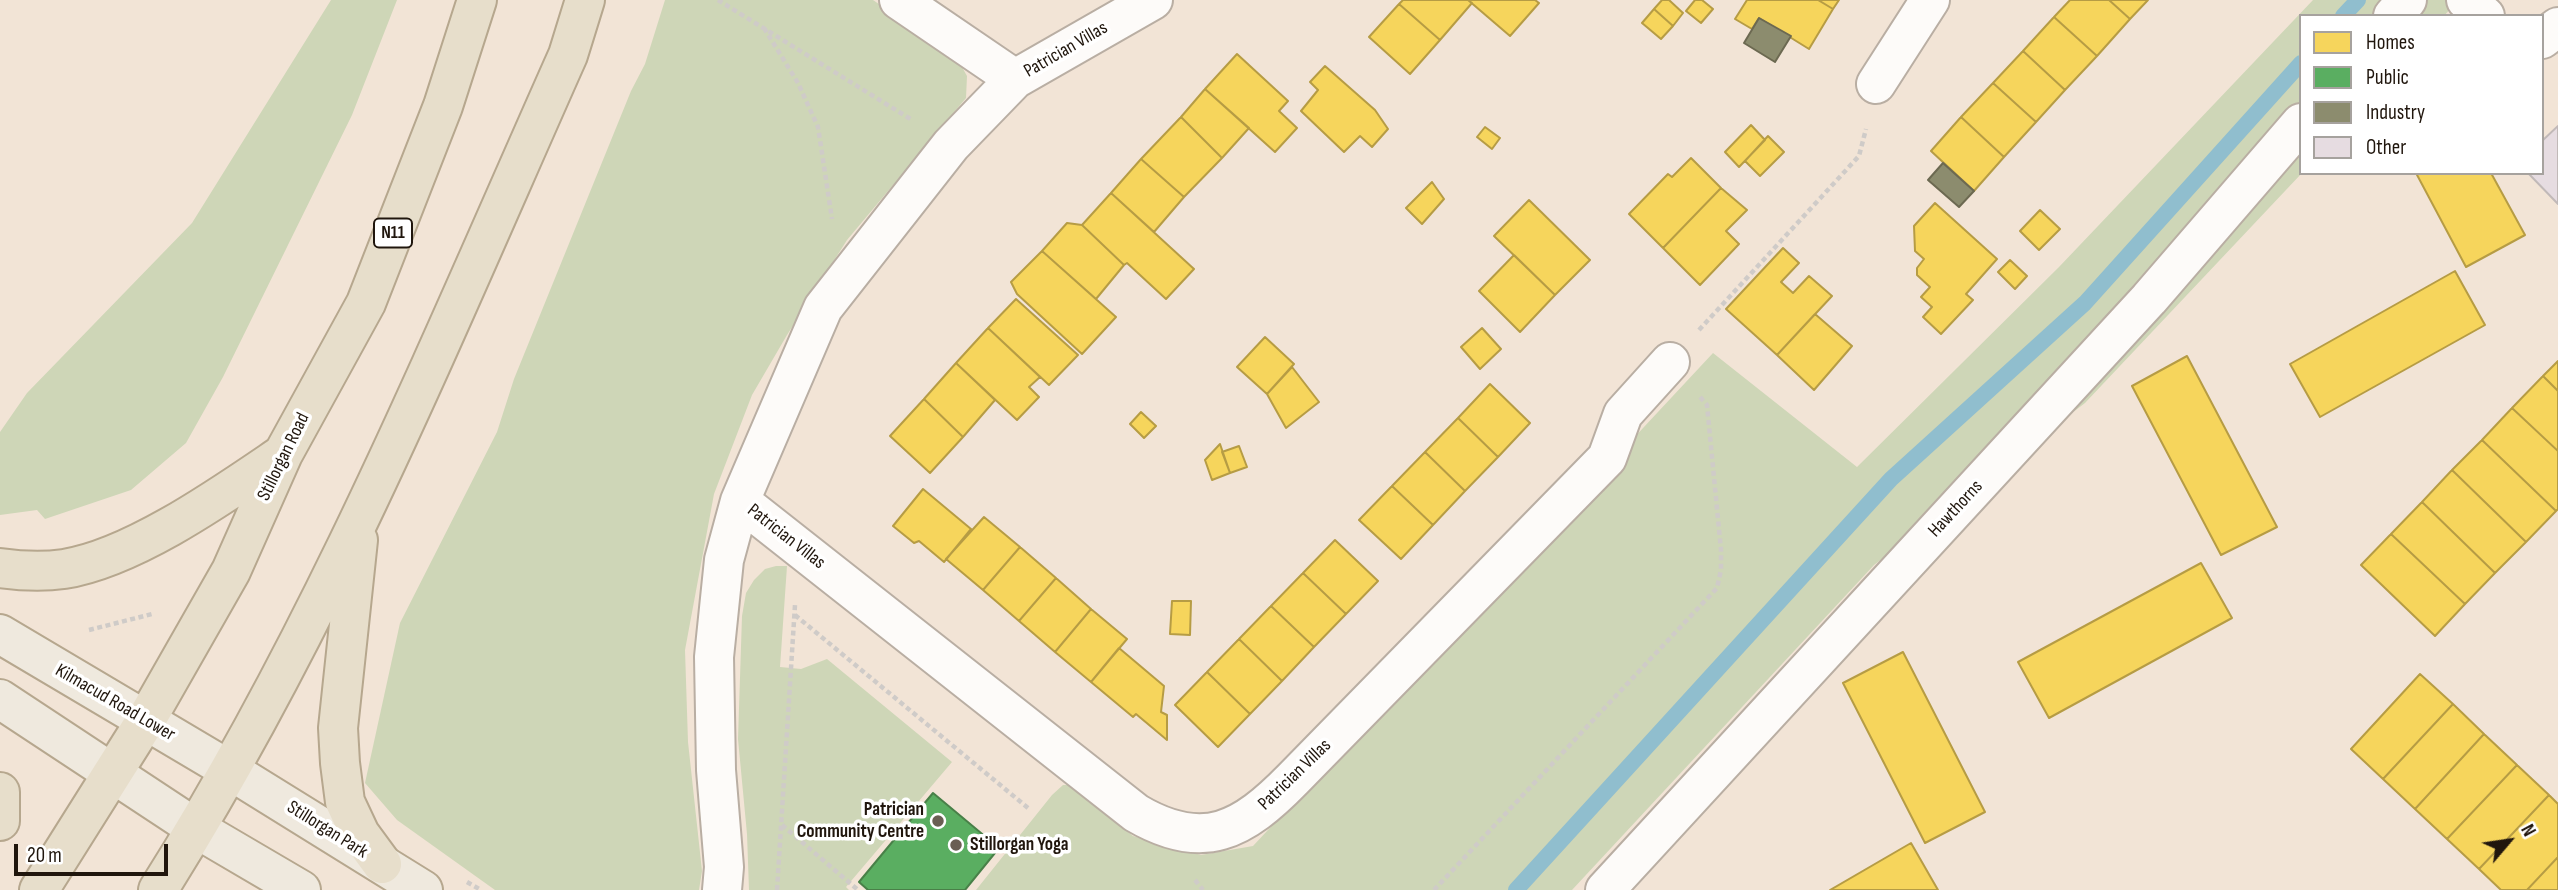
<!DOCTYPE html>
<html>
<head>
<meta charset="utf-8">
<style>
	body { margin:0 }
	#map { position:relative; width:2558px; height:890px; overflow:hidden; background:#f2e4d6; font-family:"Sofia Sans Condensed",sans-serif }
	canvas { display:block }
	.legend { position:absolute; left:2299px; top:14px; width:245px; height:161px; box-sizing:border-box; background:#fff; border:2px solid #a6a29e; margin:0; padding:9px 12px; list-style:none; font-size:21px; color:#20160d }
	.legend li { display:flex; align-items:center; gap:14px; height:35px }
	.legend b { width:35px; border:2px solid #a6a29e }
	.north { position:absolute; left:2474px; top:806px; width:70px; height:70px; -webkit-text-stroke:5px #fff; paint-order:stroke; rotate:61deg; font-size:19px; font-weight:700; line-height:28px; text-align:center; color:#20160d }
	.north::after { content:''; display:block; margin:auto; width:24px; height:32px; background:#20160d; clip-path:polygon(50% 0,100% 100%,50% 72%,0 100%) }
	.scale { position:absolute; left:14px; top:844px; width:154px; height:32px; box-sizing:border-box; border:4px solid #20160d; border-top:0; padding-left:9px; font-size:21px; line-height:24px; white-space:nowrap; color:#20160d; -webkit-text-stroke:5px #fff; paint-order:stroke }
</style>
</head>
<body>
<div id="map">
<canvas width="2558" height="890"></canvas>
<ul class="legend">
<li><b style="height:19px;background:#f6d55c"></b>Homes</li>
<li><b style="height:19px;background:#5aae61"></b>Public</li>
<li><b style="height:19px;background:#8c8c6e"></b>Industry</li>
<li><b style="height:19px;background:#e6dce1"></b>Other</li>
</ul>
<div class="north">N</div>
<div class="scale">20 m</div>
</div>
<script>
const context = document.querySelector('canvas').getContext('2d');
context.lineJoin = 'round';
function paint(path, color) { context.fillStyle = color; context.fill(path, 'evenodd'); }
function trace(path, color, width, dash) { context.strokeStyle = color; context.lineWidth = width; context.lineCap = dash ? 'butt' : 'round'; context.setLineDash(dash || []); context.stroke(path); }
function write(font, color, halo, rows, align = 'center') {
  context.font = font + ' "Sofia Sans Condensed",sans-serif'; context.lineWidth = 7; context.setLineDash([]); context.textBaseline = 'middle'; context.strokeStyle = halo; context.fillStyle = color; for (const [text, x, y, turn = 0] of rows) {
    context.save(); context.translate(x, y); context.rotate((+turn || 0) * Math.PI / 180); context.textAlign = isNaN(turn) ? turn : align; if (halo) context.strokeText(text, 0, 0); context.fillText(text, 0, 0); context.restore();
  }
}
const green = new Path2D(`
	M 331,0 L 397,0 L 352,115 L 223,377 L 186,443 L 131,490 L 45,519 L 37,510 L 0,515 L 0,432 L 27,393 L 192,223 Z
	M 665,0 L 873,0 L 957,58 L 967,76 L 966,98 L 847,240 L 787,335 L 752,395 L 714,494 L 685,650 L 688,742 L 702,871 L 699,890 L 495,890 L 397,820 L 365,783 L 400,623 L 497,432 L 514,379 L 631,91 L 645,64 Z
	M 2313,0 L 2458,0 L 2444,16 L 2301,16 L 2302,173 L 2085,403 L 1874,565 L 1572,890 L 976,890 L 1052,795 L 1063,785 L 1071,785 L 1133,836 L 1201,855 L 1253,846 L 1713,353 L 1857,467 L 2059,267 Z
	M 776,566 L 787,566 L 780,667 L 801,669 L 827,659 L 952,762 L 846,887 L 849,890 L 749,890 L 747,834 L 738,739 L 742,616 L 746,593 L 754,580 L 765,569 Z`);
const homes = new Path2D(`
	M 1403,0 L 1468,0 L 1472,3 L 1440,40 L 1399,4 Z
	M 1468,0 L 1535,0 L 1539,3 L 1510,36 Z
	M 1662,0 L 1669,0 L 1683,13 L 1673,26 L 1654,9 Z
	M 1695,0 L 1702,0 L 1713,9 L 1701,23 L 1686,11 Z
	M 1747,0 L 1818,0 L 1833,9 L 1809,49 L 1759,18 L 1752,29 L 1735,19 Z
	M 1818,0 L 1839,0 L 1833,9 Z
	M 2070,0 L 2109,0 L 2130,19 L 2097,56 L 2054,17 Z
	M 2109,0 L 2148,0 L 2130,19 Z
	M 1399,4 L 1440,40 L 1410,74 L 1369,37 Z
	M 1654,9 L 1673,26 L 1661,39 L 1642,23 Z
	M 2054,17 L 2097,56 L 2065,90 L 2023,51 Z
	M 2023,51 L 2065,90 L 2036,122 L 1993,83 Z
	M 1237,54 L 1288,101 L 1279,111 L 1297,128 L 1275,152 L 1205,89 Z
	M 1325,66 L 1375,110 L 1388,129 L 1372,147 L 1360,136 L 1344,152 L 1301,111 L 1318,90 L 1310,82 Z
	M 1993,83 L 2036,122 L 2004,157 L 1961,117 Z
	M 1205,89 L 1249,128 L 1222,158 L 1181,117 Z
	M 1181,117 L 1222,158 L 1184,197 L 1141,159 Z
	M 1961,117 L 2004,157 L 1974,191 L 1931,151 Z
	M 1751,125 L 1765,140 L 1739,167 L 1725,152 Z
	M 1485,127 L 1500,138 L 1492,149 L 1477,137 Z
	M 1768,136 L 1784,152 L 1760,176 L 1745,161 Z
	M 1691,158 L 1721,188 L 1663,248 L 1629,214 L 1668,174 L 1672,177 Z
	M 1141,159 L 1184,197 L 1154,232 L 1111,193 Z
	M 2416,173 L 2491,173 L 2525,235 L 2466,267 Z
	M 1432,182 L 1444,199 L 1422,224 L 1406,208 Z
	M 1721,188 L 1747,210 L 1726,231 L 1739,244 L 1700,285 L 1663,248 Z
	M 1111,193 L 1194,269 L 1166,299 L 1127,263 L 1124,265 L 1082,225 Z
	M 1529,200 L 1590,260 L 1555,295 L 1494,236 Z
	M 1935,203 L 1997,259 L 1966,294 L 1973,300 L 1941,334 L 1923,317 L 1932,307 L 1921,297 L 1930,287 L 1917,275 L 1917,268 L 1924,259 L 1915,251 L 1914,226 Z
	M 2040,210 L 2060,229 L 2039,250 L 2020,231 Z
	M 1067,223 L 1082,225 L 1124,265 L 1096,299 L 1042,251 Z
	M 1783,248 L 1799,263 L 1781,282 L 1793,293 L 1809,276 L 1832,296 L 1777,355 L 1726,309 Z
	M 1042,251 L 1116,317 L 1082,354 L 1017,294 L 1011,282 Z
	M 1514,255 L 1555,295 L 1520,332 L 1479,291 Z
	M 2010,260 L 2027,276 L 2015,289 L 1998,272 Z
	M 2455,271 L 2485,325 L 2320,417 L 2290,364 Z
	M 1016,299 L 1078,355 L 1049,385 L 988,328 Z
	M 1815,314 L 1852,346 L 1814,390 L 1777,355 Z
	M 988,328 L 1040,377 L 1029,387 L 1039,397 L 1017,420 L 956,363 Z
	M 1482,328 L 1501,349 L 1480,369 L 1461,347 Z
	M 1265,337 L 1294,364 L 1267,394 L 1237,367 Z
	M 2187,356 L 2277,527 L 2221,555 L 2132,386 Z
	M 2558,361 L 2558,391 L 2543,376 Z
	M 956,363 L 995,400 L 963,437 L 924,399 Z
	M 1292,367 L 1319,402 L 1286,428 L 1267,394 Z
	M 2543,376 L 2558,391 L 2558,451 L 2512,408 Z
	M 1490,384 L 1530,423 L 1498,457 L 1458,418 Z
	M 924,399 L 963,437 L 930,473 L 890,436 Z
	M 2512,408 L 2558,451 L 2558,509 L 2556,511 L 2482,440 Z
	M 1141,412 L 1156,426 L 1144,438 L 1130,424 Z
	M 1458,418 L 1498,457 L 1465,491 L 1425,452 Z
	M 2482,440 L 2556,511 L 2526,542 L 2452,470 Z
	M 1220,444 L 1230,473 L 1212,480 L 1205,460 Z
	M 1239,446 L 1247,467 L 1230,473 L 1222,452 Z
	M 1425,452 L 1465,491 L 1433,525 L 1392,486 Z
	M 2452,470 L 2526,542 L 2495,573 L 2422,502 Z
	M 1392,486 L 1433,525 L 1401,559 L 1359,520 Z
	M 923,489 L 971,529 L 944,562 L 919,541 L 914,543 L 893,526 Z
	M 2422,502 L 2495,573 L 2465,604 L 2391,534 Z
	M 984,517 L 1020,547 L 983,590 L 946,559 Z
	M 2391,534 L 2465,604 L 2435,636 L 2361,565 Z
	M 1335,540 L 1378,581 L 1346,614 L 1303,573 Z
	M 1020,547 L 1056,578 L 1019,621 L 983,590 Z
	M 2201,563 L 2232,618 L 2049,718 L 2018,662 Z
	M 1303,573 L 1346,614 L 1314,647 L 1271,606 Z
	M 1056,578 L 1091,609 L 1055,652 L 1019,621 Z
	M 1172,601 L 1191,601 L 1190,635 L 1170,634 Z
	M 1271,606 L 1314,647 L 1282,681 L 1239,639 Z
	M 1091,609 L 1127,639 L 1091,682 L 1055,652 Z
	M 1239,639 L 1282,681 L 1250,714 L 1207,672 Z
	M 1119,648 L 1164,686 L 1161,712 L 1167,715 L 1167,740 L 1136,714 L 1133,717 L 1091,682 Z
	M 1903,652 L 1985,812 L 1925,843 L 1843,683 Z
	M 1207,672 L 1250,714 L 1218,747 L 1175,705 Z
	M 2420,674 L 2453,704 L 2383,779 L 2351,749 Z
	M 2453,704 L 2484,734 L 2415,809 L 2383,779 Z
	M 2484,734 L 2517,765 L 2447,839 L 2415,809 Z
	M 2517,765 L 2549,795 L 2479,869 L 2447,839 Z
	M 2549,795 L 2558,804 L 2558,857 L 2527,890 L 2501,890 L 2479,869 Z
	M 1911,843 L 1938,890 L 1830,890 Z
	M 2558,857 L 2558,890 L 2527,890 Z`);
const public = new Path2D(`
	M 933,793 L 999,848 L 965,890 L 868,890 L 859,882 Z`);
const industry = new Path2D(`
	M 1759,18 L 1791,36 L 1775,62 L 1744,43 Z
	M 1943,163 L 1974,191 L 1959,207 L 1928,180 Z`);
const stream = new Path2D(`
	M 2343,16 L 2358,0
	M 1516,890 L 1891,479 L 2085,303 L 2301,63`);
const building = new Path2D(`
	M 2558,126 L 2558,204 L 2528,173 L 2542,173 L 2542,141 Z`);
const path = new Path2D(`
	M 718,0 L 912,120
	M 764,28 L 798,83 L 818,127 L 832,219
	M 1699,330 L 1859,156 L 1866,129
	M 795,615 L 1028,808
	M 89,630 L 152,614
	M 782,825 L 858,890
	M 1195,880 L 1203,890
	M 467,882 L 481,890
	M 777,890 L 795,605
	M 1434,890 L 1717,588 L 1721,570 L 1721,550 L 1707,405 L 1700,397`);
const minor = new Path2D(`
	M 899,0 L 1015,79
	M 2466,0 L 2485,16
	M 2393,16 L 2407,0
	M 2542,39 L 2558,27
	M 1876,84 L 1930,0
	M 740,501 L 1136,813 C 1204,853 1243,830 1293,779 L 1607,458 L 1623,414 L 1670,362
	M 722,890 L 724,867 L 716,770 L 714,657 L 724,560 L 740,501 L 823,308 L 951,145 L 1015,79 L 1153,0
	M 1605,890 L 2149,299 L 2301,123`);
const major = new Path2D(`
	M 0,634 L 231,771 L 423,890
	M 0,699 L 197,829 L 301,890`);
const highway = new Path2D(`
	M 358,540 L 338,728 L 340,763 L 345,802 L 360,834 L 382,864
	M 0,568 C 21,571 43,572 64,569 C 134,558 224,494 283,454
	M 0,792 L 0,821
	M 39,890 L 146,720 L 231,571 L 283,454 L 366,303 L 443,106 L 477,0
	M 158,890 C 324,627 442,338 568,55 L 585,0`);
const markers = [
	[938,821,7,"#6a5e53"],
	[956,845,7,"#6a5e53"]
];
const shields = [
	[393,233,38]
];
const shieldNames = [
	["N11",393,233]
];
const streetNames = [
	["Patrician Villas",1066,50,-30],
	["Stillorgan Road",284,457,-64],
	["Hawthorns",1956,509,-47],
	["Patrician Villas",786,537,38],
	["Kilmacud Road Lower",115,703,30],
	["Patrician Villas",1295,775,-44],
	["Stillorgan Park",327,830,32]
];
const poiNames = [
	["Patrician",924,810],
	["Community Centre",924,832],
	["Stillorgan Yoga",970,845,"left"]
];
paint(green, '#ced6b7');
paint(homes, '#f6d55c');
trace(homes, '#b69c44', 2);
paint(public, '#5aae61');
trace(public, '#498048', 2);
paint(industry, '#8c8c6e');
trace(industry, '#6c6951', 2);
trace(stream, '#90bece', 16);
paint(building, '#e6dce1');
trace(building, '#c1b9b8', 2);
trace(minor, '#b9aea3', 42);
trace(major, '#b6a78e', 42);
trace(highway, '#b6a78e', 42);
trace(path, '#cfcbc8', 4.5, [5, 3.5]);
trace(minor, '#fdfbf9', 38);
trace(major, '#efe9de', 38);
trace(highway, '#e7decb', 38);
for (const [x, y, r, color] of markers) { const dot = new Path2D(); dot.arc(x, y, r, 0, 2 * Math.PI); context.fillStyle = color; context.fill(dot); trace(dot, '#fff', 2.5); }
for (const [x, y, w] of shields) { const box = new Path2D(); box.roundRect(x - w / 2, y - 14.5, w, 29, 5); context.fillStyle = '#fff'; context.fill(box); trace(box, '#20160d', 2); }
write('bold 18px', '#20160d', null, shieldNames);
write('19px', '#20160d', '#fff', streetNames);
write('bold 19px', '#20160d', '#fff', poiNames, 'right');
</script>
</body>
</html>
